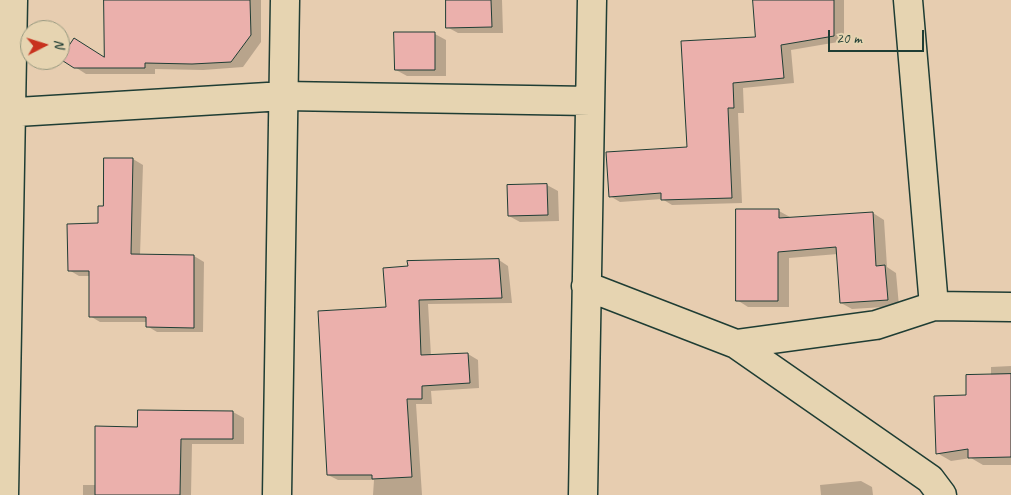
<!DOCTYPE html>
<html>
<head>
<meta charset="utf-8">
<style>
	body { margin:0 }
	#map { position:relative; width:1011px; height:495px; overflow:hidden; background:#e7cdb0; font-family:Caveat,sans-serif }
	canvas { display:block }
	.north { position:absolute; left:20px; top:20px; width:50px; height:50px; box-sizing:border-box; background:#e6d4b1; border:1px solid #96987f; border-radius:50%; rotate:85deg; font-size:14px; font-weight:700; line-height:20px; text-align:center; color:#1f3d34 }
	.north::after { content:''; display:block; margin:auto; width:18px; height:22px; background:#c8321e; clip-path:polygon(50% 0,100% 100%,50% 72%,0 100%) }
	.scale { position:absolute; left:828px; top:30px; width:96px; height:22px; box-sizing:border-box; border:2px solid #1f3d34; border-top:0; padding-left:6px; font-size:15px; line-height:18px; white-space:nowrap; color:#1f3d34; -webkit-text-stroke:4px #e6d4b1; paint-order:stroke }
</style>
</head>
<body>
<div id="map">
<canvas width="1011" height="495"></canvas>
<div class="north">N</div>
<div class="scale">20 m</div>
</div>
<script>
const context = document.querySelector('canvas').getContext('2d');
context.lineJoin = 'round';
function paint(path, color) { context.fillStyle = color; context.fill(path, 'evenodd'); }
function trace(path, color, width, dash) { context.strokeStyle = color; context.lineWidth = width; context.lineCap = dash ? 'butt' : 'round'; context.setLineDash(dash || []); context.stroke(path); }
const shadow = new Path2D(`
	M 105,0 L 261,0 L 261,42 L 243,67 L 203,70 L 155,69 L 155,74 L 86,74 L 75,67 L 105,59 Z
	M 447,0 L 502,0 L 503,33 L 458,33 L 447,27 Z
	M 754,0 L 844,0 L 844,41 L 791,50 L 794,83 L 743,88 L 744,113 L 738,113 L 742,203 L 672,205 L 662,199 L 620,202 L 610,196 L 688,148 L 756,38 Z
	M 435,34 L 446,40 L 446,76 L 407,76 L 396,70 Z
	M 133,159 L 143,165 L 140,255 L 194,256 L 204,262 L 203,332 L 157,332 L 147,326 L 147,322 L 100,322 L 90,316 L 91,276 L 79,276 L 69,270 L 99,225 L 104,207 Z
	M 547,185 L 558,191 L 559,221 L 520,222 L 509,216 Z
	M 779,211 L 790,217 L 790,219 L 873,213 L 884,220 L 887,267 L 896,273 L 899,306 L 852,309 L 841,303 L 838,254 L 789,258 L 789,307 L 748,307 L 737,300 Z
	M 499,260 L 508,266 L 512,303 L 428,304 L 431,356 L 468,354 L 478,360 L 479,388 L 431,391 L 432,404 L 416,404 L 422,495 L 373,495 L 374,480 L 338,480 L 328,475 L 387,309 Z
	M 1011,366 L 1011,465 L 983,465 L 971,458 L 951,461 L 937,453 L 968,396 L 991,376 L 991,367 Z
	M 139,411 L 233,412 L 244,418 L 244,444 L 192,444 L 191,495 L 83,495 L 83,485 L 96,485 L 139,428 Z
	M 861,481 L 872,487 L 873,495 L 821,495 L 820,485 Z`);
const building = new Path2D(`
	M 104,0 L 250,0 L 251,35 L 231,62 L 192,64 L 145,63 L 145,68 L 74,68 L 60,59 L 74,38 L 104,57 Z
	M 446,0 L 491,0 L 492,27 L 446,28 Z
	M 753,0 L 834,0 L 834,36 L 781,45 L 784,78 L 733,83 L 734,108 L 728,108 L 732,198 L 661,200 L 661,193 L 609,197 L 606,152 L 687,147 L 681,41 L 755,37 Z
	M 394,32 L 435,32 L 435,70 L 395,70 Z
	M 104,158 L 133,158 L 131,254 L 194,255 L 194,328 L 146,327 L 146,317 L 89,317 L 89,271 L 68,271 L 67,224 L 98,223 L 98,206 L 103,206 Z
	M 547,184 L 548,215 L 508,216 L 507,185 Z
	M 736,209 L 779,209 L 779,218 L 873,212 L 876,266 L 885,265 L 888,300 L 840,303 L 836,247 L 778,252 L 778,301 L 736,301 Z
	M 499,259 L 502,298 L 419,300 L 421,355 L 468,353 L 470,383 L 422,386 L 422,399 L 407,399 L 412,477 L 372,479 L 372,475 L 327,475 L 318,311 L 386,307 L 383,268 L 408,266 L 407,261 Z
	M 1011,374 L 1011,457 L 968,458 L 968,449 L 936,454 L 934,396 L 966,395 L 966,375 Z
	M 138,410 L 233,411 L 233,439 L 181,439 L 180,495 L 95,495 L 95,426 L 137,427 Z`);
const street = new Path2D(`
	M 908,0 L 934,306
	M 0,113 L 284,96 L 590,101
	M 586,286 L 736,344 L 876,325 L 934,306 L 1011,307
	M 736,344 L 930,479 L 942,495
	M 4,495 L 13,0
	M 277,495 L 285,0
	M 583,495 L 592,0`);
paint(shadow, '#0003');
paint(building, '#ebb0ac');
trace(building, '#1f3d34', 1);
trace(street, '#1f3d34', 31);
trace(street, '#e6d4b1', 28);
</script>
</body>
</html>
